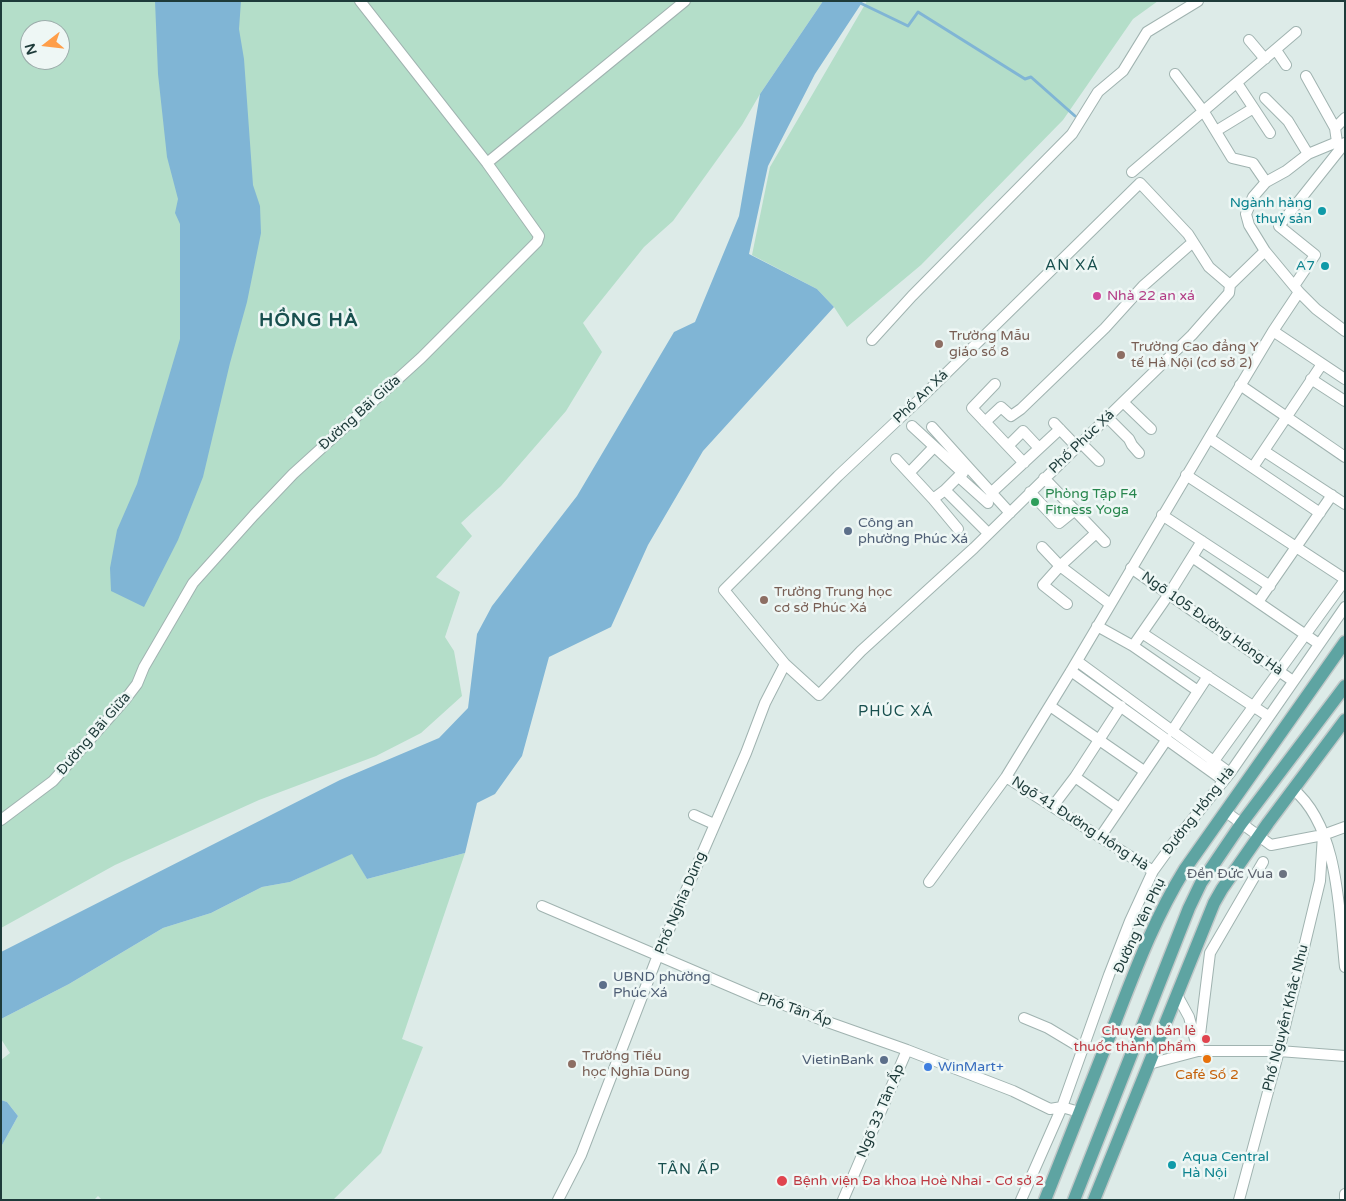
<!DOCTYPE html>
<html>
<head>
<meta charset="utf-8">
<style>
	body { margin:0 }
	#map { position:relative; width:1346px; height:1201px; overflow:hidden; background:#ddebe8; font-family:"Varela Round",sans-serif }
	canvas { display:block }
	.frame { position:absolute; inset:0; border:2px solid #1e3b3a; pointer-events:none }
	.north { position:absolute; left:20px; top:20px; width:50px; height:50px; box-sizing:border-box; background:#eef7f5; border:1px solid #9bacaa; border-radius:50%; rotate:254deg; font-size:14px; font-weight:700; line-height:20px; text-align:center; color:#1e3b3a }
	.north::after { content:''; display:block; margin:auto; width:18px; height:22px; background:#fe9e49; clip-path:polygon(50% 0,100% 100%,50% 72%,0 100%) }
</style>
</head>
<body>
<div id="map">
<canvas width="1346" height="1201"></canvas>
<div class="frame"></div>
<div class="north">N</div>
</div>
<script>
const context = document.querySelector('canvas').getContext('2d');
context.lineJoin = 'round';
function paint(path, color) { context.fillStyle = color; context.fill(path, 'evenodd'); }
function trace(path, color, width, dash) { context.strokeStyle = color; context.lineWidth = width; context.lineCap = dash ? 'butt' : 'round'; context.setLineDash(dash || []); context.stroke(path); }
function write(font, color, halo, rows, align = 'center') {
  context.font = font + ' "Varela Round",sans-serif'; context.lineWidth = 5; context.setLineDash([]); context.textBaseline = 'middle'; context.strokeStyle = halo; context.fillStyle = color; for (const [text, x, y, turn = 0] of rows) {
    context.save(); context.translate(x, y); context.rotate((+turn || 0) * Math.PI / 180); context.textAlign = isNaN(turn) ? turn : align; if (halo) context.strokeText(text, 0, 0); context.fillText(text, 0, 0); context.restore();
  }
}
const green = new Path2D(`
	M 1,1 L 823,1 L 760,94 L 742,125 L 673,221 L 644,247 L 583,323 L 602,352 L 566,411 L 501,486 L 461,523 L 472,536 L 436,577 L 460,592 L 445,637 L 454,651 L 462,696 L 421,733 L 376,756 L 259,800 L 115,865 L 1,928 ZM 30,30 L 60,30 L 60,60 L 30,60 Z
	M 867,1 L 1158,1 L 1133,19 L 1063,120 L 921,265 L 847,327 L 834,307 L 817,289 L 752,255 L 770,167 Z
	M 353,853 L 367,879 L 465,853 L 402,1039 L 423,1047 L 381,1153 L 334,1199 L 102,1200 L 98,1196 L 94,1200 L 1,1200 L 1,1147 L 18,1116 L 7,1102 L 1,1100 L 1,1060 L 10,1053 L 1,1039 L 1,1019 L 69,984 L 163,928 L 211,913 L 262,887 L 290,882 Z`);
const water = new Path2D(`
	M 155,1 L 241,1 L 239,29 L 244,59 L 253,185 L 260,206 L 261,233 L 247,302 L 230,363 L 203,477 L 178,540 L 144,607 L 111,591 L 110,568 L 117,530 L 137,484 L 180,339 L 180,224 L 175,213 L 178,199 L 167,157 L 158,74 Z
	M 823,1 L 863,1 L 815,74 L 768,166 L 749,254 L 817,289 L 834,307 L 703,451 L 648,545 L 611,627 L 549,657 L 522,756 L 495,794 L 477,803 L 465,853 L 367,879 L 352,854 L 290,882 L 262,887 L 211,913 L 163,928 L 69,984 L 1,1019 L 1,952 L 340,780 L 439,738 L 468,708 L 477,634 L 492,606 L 577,496 L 674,332 L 695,322 L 739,216 L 760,94 Z
	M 1,1100 L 7,1102 L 18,1116 L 1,1147 Z`);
const stream = new Path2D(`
	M 856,1 L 908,26 L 918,12 L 1025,79 L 1031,77 L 1075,116`);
const minor = new Path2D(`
	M 1249,40 L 1265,59
	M 1276,50 L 1286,65
	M 1175,74 L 1204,112 L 1232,158 L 1253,163 L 1266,182
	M 1306,76 L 1335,128
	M 1237,83 L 1270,133
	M 1265,98 L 1288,121 L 1308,154
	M 1216,131 L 1252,109
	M 487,163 L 685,1
	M 1132,172 L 1296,32
	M 1265,251 L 1249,225 L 1246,214 L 1253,197 L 1266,182 L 1286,171 L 1308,154 L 1337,142 L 1335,128 L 1345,118
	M 1230,285 L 1209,267 L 1188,234 L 1140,183 L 920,399 L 838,476 L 724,590 L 785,664 L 819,695 L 861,651 L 974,548 L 1123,402 L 1192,335 L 1229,293 L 1230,285 L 1265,251 L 1299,292 L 1316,309 L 1345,331
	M 1294,286 L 1315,255 L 1279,226 L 1345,143
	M 1273,331 L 1345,379
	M 872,340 L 912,296 L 1072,134 L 1098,92 L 1123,71 L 1147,32 L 1198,1
	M 1311,379 L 1345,401
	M 995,384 L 972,408 L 1024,463
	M 1240,385 L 1345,457
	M 1123,402 L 1151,429
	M 1107,417 L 1129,439 L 1132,445 L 1139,453
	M 985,422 L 1001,407 L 1011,416 L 1021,409 L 1105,328 L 1143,286 L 1193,242
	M 1054,423 L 1077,447
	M 912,426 L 963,473
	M 932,427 L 968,467
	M 1209,438 L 1320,513
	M 1081,443 L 1099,461
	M 1008,446 L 1023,431 L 1039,448
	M 1264,451 L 1345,504
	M 896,459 L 933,499
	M 1253,467 L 1322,364
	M 909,473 L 934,447
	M 1186,475 L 1345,579
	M 959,477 L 988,503
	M 1044,478 L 1105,542
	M 945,490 L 988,533
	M 1030,492 L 1059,523 L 1075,510
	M 991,493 L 1060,429
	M 1162,515 L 1270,586
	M 958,529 L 933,499 L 945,490 L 968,467 L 1010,513
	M 1042,547 L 1060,566 L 1110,604
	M 1192,557 L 1319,644
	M 1131,568 L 1293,681
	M 1258,602 L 1332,495
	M 1067,604 L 1043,585 L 1060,566 L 1096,533
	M 1097,626 L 1133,646 L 1198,691
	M 1142,633 L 1268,716
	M 1133,646 L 1169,594 L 1202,541
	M 1077,661 L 1230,773
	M 1071,671 L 1223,780
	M 1050,706 L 1144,771
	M 1172,731 L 1208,676
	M 1208,769 L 1345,580
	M 1006,777 L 1153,871
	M 1075,777 L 1119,808
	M 1293,789 C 1339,827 1339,912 1345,967
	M 1053,806 L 1075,777 L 1121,706
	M 1226,812 L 1271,845 L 1323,835 L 1345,827
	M 694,815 L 714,824
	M 1,820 L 53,781 L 124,701 L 137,684 L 144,667 L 193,583 L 254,515 L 293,474 L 421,358 L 537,242 L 539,236 L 487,163 L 360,1
	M 1101,836 L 1167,739
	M 929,882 L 1006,777 L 1071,671 L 1209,438 L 1273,331 L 1299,292
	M 542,906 L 762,1000 L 772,1000 L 822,1020 L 907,1050 L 1013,1091 L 1050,1109 L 1062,1107 L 1079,1112
	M 1177,995 L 1189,1017 L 1196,1043
	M 1024,1018 L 1048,1028 L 1083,1049
	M 1198,1051 L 1210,953 L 1263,862
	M 1149,1064 L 1198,1051 L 1279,1051 L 1345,1056
	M 558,1200 L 581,1155 L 658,955 L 746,753 L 765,703 L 785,664
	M 843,1200 L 907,1050
	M 1021,1200 L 1062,1107 L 1109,975 L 1130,921 L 1153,871 L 1174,842 L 1230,773 L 1345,607
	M 1239,1200 L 1279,1051 L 1320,881 L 1323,835
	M 1345,1200 L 1345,1194`);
const major = new Path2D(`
	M 1045,1200 C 1068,1142 1091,1084 1114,1025 C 1135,971 1154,919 1185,869 L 1345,642
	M 1074,1200 L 1189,908 L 1201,883 L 1241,824 L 1345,686
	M 1094,1200 L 1214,903 L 1222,889 L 1268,823 L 1345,720`);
const markers = [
	[1322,211,5,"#0f9aa8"],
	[1325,266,5,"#0f9aa8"],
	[1097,296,5,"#d1479c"],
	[939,344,5,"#8d6e63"],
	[1121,355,5,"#8d6e63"],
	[1035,502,5,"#2e9e5b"],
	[848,531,5,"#5c6f8a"],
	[764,600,5,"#8d6e63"],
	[1283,874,5,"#6b7280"],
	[603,985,5,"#5c6f8a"],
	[1206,1039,5,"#e0444e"],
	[1207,1059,5,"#e8710a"],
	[884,1060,5,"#5c6f8a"],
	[572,1064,5,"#8d6e63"],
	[928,1067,5,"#3f7fe0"],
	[1172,1165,5,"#0f9aa8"],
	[782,1181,6,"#e0444e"]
];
const cultureNames = [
	["Ngành hàng",1312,203],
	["thuỷ sản",1312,219],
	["A7",1315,266],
	["Aqua Central",1182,1157,"left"],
	["Hà Nội",1182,1173,"left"]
];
const hotelNames = [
	["Nhà 22 an xá",1107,296]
];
const educationNames = [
	["Trường Mẫu",949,336],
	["giáo số 8",949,352],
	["Trường Cao đẳng Y",1131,347],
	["tế Hà Nội (cơ sở 2)",1131,363],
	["Trường Trung học",774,592],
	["cơ sở Phúc Xá",774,608],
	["Trường Tiểu",582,1056],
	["học Nghĩa Dũng",582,1072]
];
const streetNames = [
	["Phố An Xá",921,397,-44],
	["Đường Bãi Giữa",360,413,-42],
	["Phố Phúc Xá",1082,442,-44],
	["Ngõ 105 Đường Hồng Hà",1212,624,35],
	["Đường Bãi Giữa",94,734,-49],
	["Đường Hồng Hà",1199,811,-52],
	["Ngõ 41 Đường Hồng Hà",1080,824,33],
	["Phố Nghĩa Dũng",681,903,-67],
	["Đường Yên Phụ",1140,926,-65],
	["Phố Tân Ấp",795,1010,19],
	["Phố Nguyễn Khắc Nhu",1286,1018,-76],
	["Ngõ 33 Tân Ấp",881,1111,-67]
];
const leisureNames = [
	["Phòng Tập F4",1045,494],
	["Fitness Yoga",1045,510]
];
const serviceNames = [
	["Công an",858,523],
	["phường Phúc Xá",858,539],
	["UBND phường",613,977],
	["Phúc Xá",613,993],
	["VietinBank",874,1060,"right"]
];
const worshipNames = [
	["Đền Đức Vua",1273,874]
];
const healthNames = [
	["Chuyên bán lẻ",1196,1031],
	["thuốc thành phẩm",1196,1047],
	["Bệnh viện Đa khoa Hoè Nhai - Cơ sở 2",793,1181,"left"]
];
const shopNames = [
	["WinMart+",938,1067]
];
const foodNames = [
	["Café Số 2",1207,1075]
];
const neighbourhoodNames = [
	["AN XÁ",1072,266],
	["PHÚC XÁ",896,712],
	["TÂN ẤP",689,1170]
];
const districtNames = [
	["HỒNG HÀ",309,321]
];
paint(green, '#b4dec9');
paint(water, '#80b5d5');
trace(stream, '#80b5d5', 3);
trace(minor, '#a0b3b0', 12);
trace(major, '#c0c8c8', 15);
trace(minor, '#fff', 10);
trace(major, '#5ea4a2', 12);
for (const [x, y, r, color] of markers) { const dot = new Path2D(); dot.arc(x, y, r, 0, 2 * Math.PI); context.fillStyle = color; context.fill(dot); trace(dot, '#eef7f5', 2); }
write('14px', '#0d838f', '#eef7f5', cultureNames, 'right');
write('14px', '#b23c85', '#eef7f5', hotelNames, 'left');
write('14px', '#785e54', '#eef7f5', educationNames, 'left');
write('14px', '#1e3b3a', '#eef7f5', streetNames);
write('14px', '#27864d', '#eef7f5', leisureNames, 'left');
write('14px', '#4e5e75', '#eef7f5', serviceNames, 'left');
write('14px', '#5b616d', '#eef7f5', worshipNames, 'right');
write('14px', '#be3a42', '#eef7f5', healthNames, 'right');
write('14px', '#366cbe', '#eef7f5', shopNames, 'left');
write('14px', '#c56008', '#eef7f5', foodNames);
context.letterSpacing = '1px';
write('15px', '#184f4e', '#eef7f5', neighbourhoodNames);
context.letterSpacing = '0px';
context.letterSpacing = '1px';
write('bold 19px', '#184f4e', '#eef7f5', districtNames);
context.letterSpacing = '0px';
</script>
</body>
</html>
